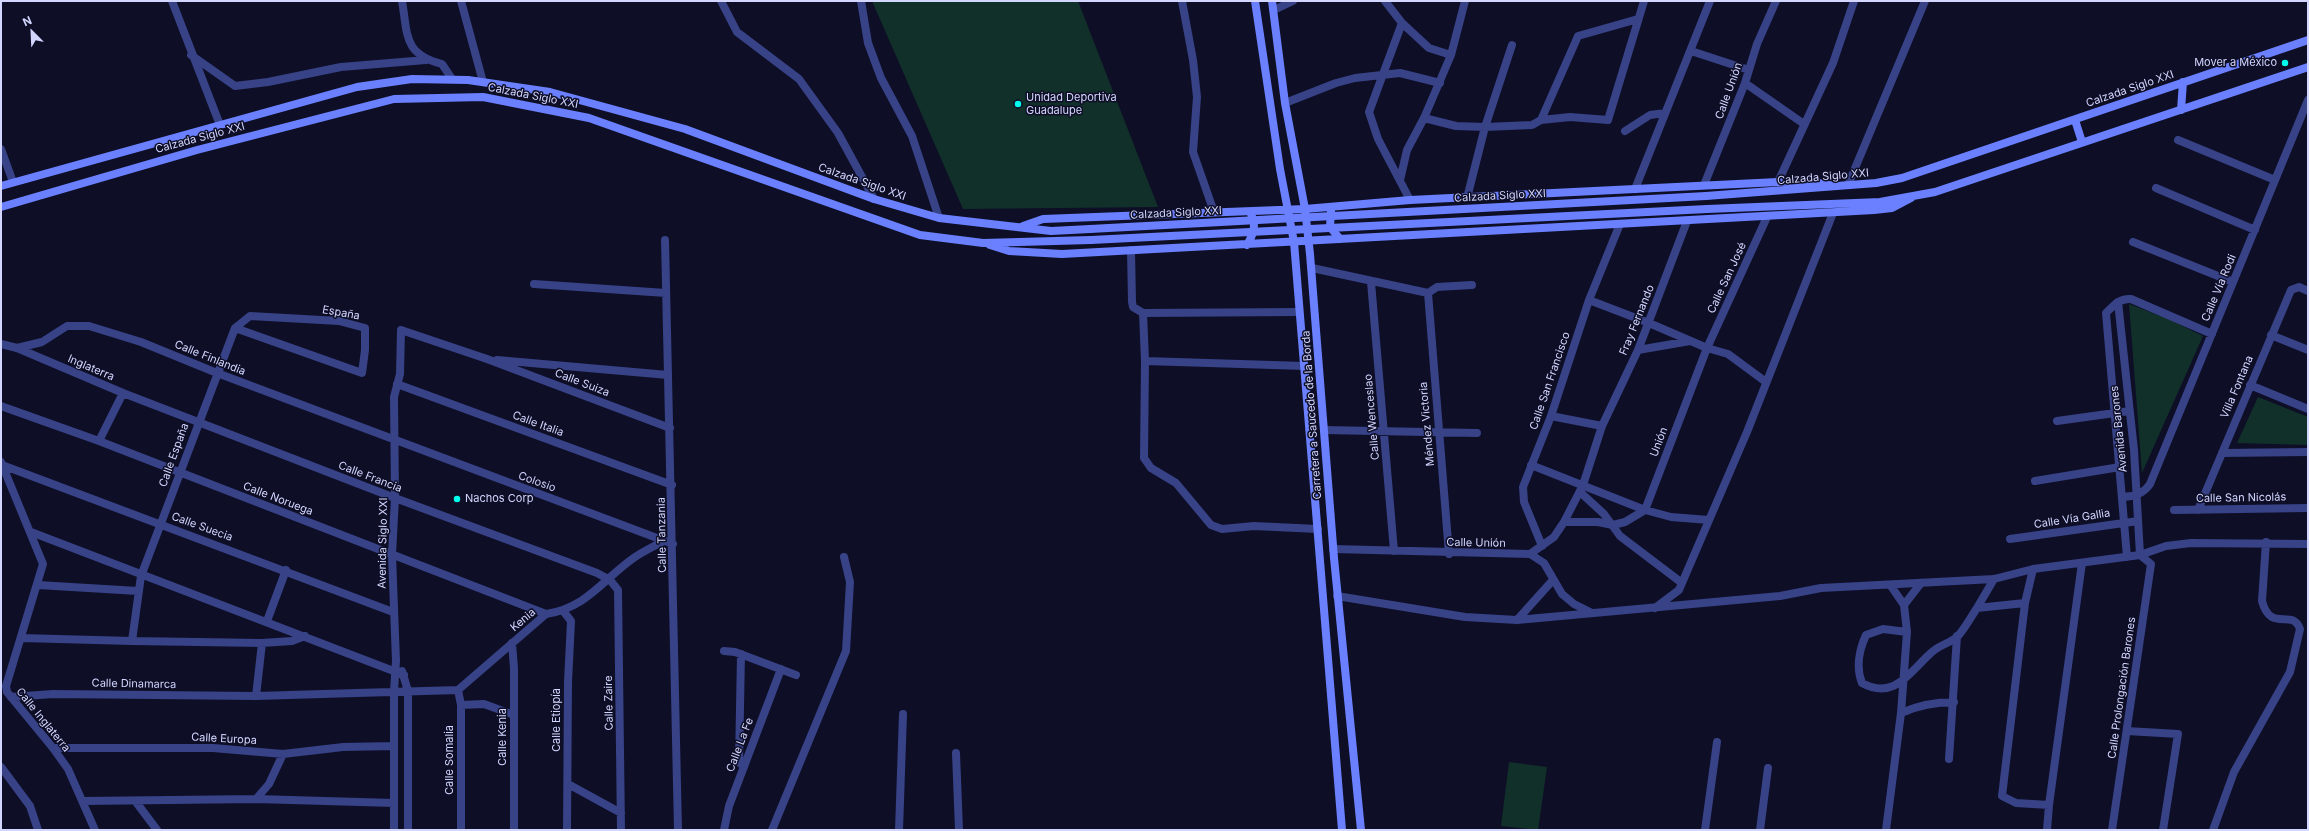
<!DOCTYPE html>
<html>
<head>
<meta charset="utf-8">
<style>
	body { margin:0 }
	#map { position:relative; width:2309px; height:831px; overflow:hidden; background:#0e0e26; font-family:Inter,sans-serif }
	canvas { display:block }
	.frame { position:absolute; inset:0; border:2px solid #d3d6ff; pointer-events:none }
	.north { position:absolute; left:12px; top:12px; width:40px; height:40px; -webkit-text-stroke:3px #0e0e26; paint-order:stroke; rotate:336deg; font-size:11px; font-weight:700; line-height:16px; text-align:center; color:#d3d6ff }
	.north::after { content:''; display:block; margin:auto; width:14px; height:18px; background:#d3d6ff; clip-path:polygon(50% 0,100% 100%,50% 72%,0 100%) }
</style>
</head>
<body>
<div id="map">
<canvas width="2309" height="831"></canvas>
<div class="frame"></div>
<div class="north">N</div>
</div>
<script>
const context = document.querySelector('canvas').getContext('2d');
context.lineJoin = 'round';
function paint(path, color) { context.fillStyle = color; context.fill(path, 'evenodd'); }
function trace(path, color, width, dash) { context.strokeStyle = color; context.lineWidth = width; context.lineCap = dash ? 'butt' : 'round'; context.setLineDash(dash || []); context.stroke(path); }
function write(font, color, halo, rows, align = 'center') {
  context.font = font + ' Inter,sans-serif'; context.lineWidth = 3; context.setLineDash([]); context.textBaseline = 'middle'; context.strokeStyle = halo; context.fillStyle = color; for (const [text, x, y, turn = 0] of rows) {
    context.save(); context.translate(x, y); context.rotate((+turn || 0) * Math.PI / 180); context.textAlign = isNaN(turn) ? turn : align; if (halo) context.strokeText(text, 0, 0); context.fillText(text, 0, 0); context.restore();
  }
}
const green = new Path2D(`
	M 872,1 L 1078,1 L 1158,207 L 963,209 Z
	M 2129,304 L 2168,319 L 2203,336 L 2142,473 Z
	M 2258,397 L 2308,417 L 2308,445 L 2237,443 Z
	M 1509,762 L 1547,767 L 1538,830 L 1501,826 Z`);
const street = new Path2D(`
	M 172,1 L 220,125
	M 402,1 C 408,35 403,54 442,64 L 452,79
	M 461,1 L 483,82
	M 721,1 L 737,32 L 799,79 L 838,133 L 874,199
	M 861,1 L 868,43 L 881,78 L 912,136 L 939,218
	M 1182,1 L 1193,60 L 1197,97 L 1193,152 L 1214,212
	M 1385,1 L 1402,23 L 1429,48 L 1451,55
	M 1274,10 L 1293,1
	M 1402,23 L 1369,112 L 1378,139 L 1410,200
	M 1691,51 L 1749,70
	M 191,55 L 235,86 L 268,82 L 341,67 L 426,60
	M 1745,83 L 1804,124
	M 1285,103 L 1336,83 L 1355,78 L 1400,73 L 1440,83
	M 1424,118 L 1456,126 L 1485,127 L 1532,125 L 1541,120 L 1570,117 L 1608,120 L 1644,1
	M 1541,120 L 1578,36 L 1638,19
	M 1625,131 L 1650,115 L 1665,113
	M 2178,140 L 2275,180
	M 1,149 L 13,182
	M 1400,180 L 1407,150 L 1424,118 L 1451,55 L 1465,1
	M 1778,182 L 1833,63 L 1854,1
	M 1704,185 L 1745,83 L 1757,44 L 1776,1
	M 1848,185 L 1925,1
	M 2156,188 L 2255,230
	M 1635,189 L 1710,1
	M 1467,198 L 1485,127 L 1512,45
	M 665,240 L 678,830
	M 2133,242 L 2233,282
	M 1131,250 L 1132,302 L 1133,307 L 1143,313 L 1145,361 L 1144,458 L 1151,468 L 1176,483 L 1211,525 L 1222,529 L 1254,526 L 1318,529
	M 1312,268 L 1428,293 L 1437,287 L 1472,285
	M 1371,282 L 1394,551
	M 534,284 L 666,293
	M 1428,293 L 1449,554
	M 1589,300 L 1649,323 L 1707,348 L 1728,354 L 1766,382
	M 1143,313 L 1299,312
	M 235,328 L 362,373 L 365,350 L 365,328 L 339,321 L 250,316 L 235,328 L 141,576 L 132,641 L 262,643 L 292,641 L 305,636
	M 2271,335 L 2308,350
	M 1,344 L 17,348 L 123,393 L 99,441
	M 17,348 L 42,342 L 67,326 L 89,326 L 141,342 L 217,373 L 673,544
	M 1638,350 L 1690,341
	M 497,360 L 668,375
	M 1145,361 L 1304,366
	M 397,384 L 672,485
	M 2250,385 L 2308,409
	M 123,393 L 395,498 L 597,573 L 610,580 L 618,590 L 621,830
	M 1,406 L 99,441 L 546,614
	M 1551,416 L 1602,426
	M 2057,421 L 2129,411
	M 1324,430 L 1477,433
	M 2222,453 L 2308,452
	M 1,462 L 43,564 L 6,686 L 7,692 L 53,748 L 68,769 L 95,830
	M 2,465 L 393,612
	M 1531,465 L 1645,510 L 1671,517 L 1709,520
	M 2035,481 L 2120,467
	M 1580,492 L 1604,514 L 1620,536 L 1682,583
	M 2123,497 C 2135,496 2143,494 2150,484 L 2308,100
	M 2174,510 L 2308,508
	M 2198,510 L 2291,290 L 2299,287 L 2308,291
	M 1564,522 L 1583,485 L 1602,426 L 1638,350 L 1687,221
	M 31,532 L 404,675
	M 2010,539 L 2138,521
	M 1542,546 L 1524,502 L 1523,487 L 1551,416 L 1589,300 L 1620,224
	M 1333,549 L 1530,554 L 1544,563 L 1562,594 L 1574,604 L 1592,613
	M 1530,554 L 1554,537 L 1564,522 L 1598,522 L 1613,525 L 1625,522 L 1645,510 L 1707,348 L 1767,217
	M 2127,557 L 2106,313 C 2114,305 2120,298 2131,299 L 2212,334
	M 2033,569 L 2025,603 L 2002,796 L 2016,803 L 2049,805
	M 1994,579 L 1977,608 L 2025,603
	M 38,585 L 138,591
	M 1337,596 L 1465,617 L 1517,620 L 1780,596 L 1821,588 L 1994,579 L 2033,569 L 2140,555 L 2166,546 L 2191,543 L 2308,544
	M 1904,605 L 1921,583
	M 1655,608 L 1679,590 L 1682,583 L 1747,432 L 1833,213
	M 564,612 L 571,621 L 568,682 L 567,830
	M 1517,620 L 1553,580
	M 267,621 L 286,570
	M 1907,632 L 1883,629 L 1866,635 C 1859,650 1856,668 1862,683 C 1895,701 1910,671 1932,652 C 1939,645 1951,643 1958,636 C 1965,628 1971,617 1977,608
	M 21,638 L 132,641
	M 262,643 L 256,696 L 458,690
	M 512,643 L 514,668 L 514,830
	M 724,651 L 735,652 L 796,675
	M 741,654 L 739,762 L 744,767
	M 402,671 L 408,691 L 408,830
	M 458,690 L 546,614 C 587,608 603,579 635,557 C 644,551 654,546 664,541
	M 458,690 L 461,705 L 461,830
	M 11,697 L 53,694 L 256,696
	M 461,705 L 484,704 L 514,715
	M 1901,713 C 1919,705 1934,702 1954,702
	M 2127,731 L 2178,734 L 2163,830
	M 53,748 L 213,748 L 283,754 L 343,747 L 394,746
	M 956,753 L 959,830
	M 1949,759 L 1957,636
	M 1,767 L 30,806 L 38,830
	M 568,784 L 621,813
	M 256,799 L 269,784 L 283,754
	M 83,801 L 256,799 L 394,803
	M 136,802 L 157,830
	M 394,830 L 394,691 L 396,661 L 392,555 L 395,498 L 394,397 L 400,374 L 401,330 L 487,359 L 670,428
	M 724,830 L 729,806 L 781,669
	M 772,830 L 846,651 L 850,582 L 844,557
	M 899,830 L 903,714
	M 1705,830 L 1717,742
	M 1760,830 L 1768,768
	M 1886,830 L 1901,713 L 1907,632 L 1904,605 L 1891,586
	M 2047,830 L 2049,805 L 2082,563
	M 2112,830 L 2151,564 L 2140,555 L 2134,450 L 2118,302
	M 2213,830 L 2234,772 L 2290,672 L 2300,629 C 2292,607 2271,634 2262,601 L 2266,542`);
const secondary = new Path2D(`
	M 1255,1 L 1280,169 L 1294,242 L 1342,830
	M 1272,1 L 1285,103 L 1305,209 L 1310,254 L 1334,558 L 1361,830
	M 2181,110 L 2183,82
	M 2075,120 L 2082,142
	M 1,186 L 357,87 L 412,79 L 468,80 L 550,92 L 685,129 L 874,199 L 939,218 L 1051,231 L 1090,229
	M 1706,196 L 1876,183 L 1902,178 L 2308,40
	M 1,207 L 197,150 L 394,99 L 483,97 L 589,118 L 920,235 L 983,243 L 1091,240
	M 1707,209 L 1880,202 L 1935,192 L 2308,67
	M 1331,211 L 1330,227 L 1340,239
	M 1023,226 L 1043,219 L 1305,209 L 1410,200 L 1778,182 L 1806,181 L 1830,185
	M 990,245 L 1009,251 L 1062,254 L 1874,210 L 1892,208 L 1911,198
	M 1247,245 C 1253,235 1257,225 1251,214`);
const secondaryBridge = new Path2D(`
	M 1090,229 L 1706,196
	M 1091,240 L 1707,209`);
const markers = [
	[2285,63,4,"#00feec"],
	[1018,104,4,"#00feec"],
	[457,499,4,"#00feec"]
];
const poiNames = [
	["Mover a México",2277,63,"right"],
	["Unidad Deportiva",1026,98],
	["Guadalupe",1026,111],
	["Nachos Corp",465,499]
];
const streetNames = [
	["Calzada Siglo XXI",2130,89,-19],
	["Calle Unión",1729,91,-70],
	["Calzada Siglo XXI",533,96,11],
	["Calzada Siglo XXI",200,138,-15],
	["Calzada Siglo XXI",1823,177,-5],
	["Calzada Siglo XXI",862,182,19],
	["Calzada Siglo XXI",1500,196,-3],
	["Calzada Siglo XXI",1176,213,-3],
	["Calle San José",1727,278,-65],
	["Calle Vía Rodi",2219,288,-67],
	["España",341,313,10],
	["Fray Fernando",1637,320,-68],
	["Calle Finlandia",210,358,22],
	["Inglaterra",91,368,23],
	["Calle San Francisco",1550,381,-71],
	["Calle Suiza",582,383,21],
	["Villa Fontana",2237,387,-67],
	["Carretera a Saucedo de la Borda",1312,415,-94],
	["Calle Wenceslao",1372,417,-95],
	["Calle Italia",538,424,20],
	["Méndez Victoria",1427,424,-95],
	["Avenida Barones",2119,429,-96],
	["Unión",1659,442,-69],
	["Calle España",174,455,-70],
	["Calle Francia",370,477,21],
	["Colosio",537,482,20],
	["Calle San Nicolás",2241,498,-1],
	["Calle Noruega",278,499,21],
	["Calle Vía Gallia",2072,519,-9],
	["Calle Suecia",202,527,20],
	["Calle Tanzania",662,535,-91],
	["Avenida Siglo XXI",383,543,-89],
	["Calle Unión",1476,543,1],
	["Kenia",523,620,-40],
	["Calle Dinamarca",134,684,1],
	["Calle Prolongación Barones",2122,688,-82],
	["Calle Zaire",609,703,-91],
	["Calle Inglaterra",43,720,51],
	["Calle Etiopía",557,720,-90],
	["Calle Kenia",503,737,-90],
	["Calle Europa",224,739,3],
	["Calle La Fe",740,745,-69],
	["Calle Somalia",450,760,-90]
];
paint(green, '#11302a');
trace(street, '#374287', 8);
trace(secondary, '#6a80ff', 8);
trace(secondaryBridge, '#6a80ff', 8);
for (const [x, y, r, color] of markers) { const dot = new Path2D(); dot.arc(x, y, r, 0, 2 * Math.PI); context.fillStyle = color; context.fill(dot); trace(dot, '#0e0e26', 1.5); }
write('11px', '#d3d6ff', '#0e0e26', poiNames, 'left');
write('11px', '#d3d6ff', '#0e0e26', streetNames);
</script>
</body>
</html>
